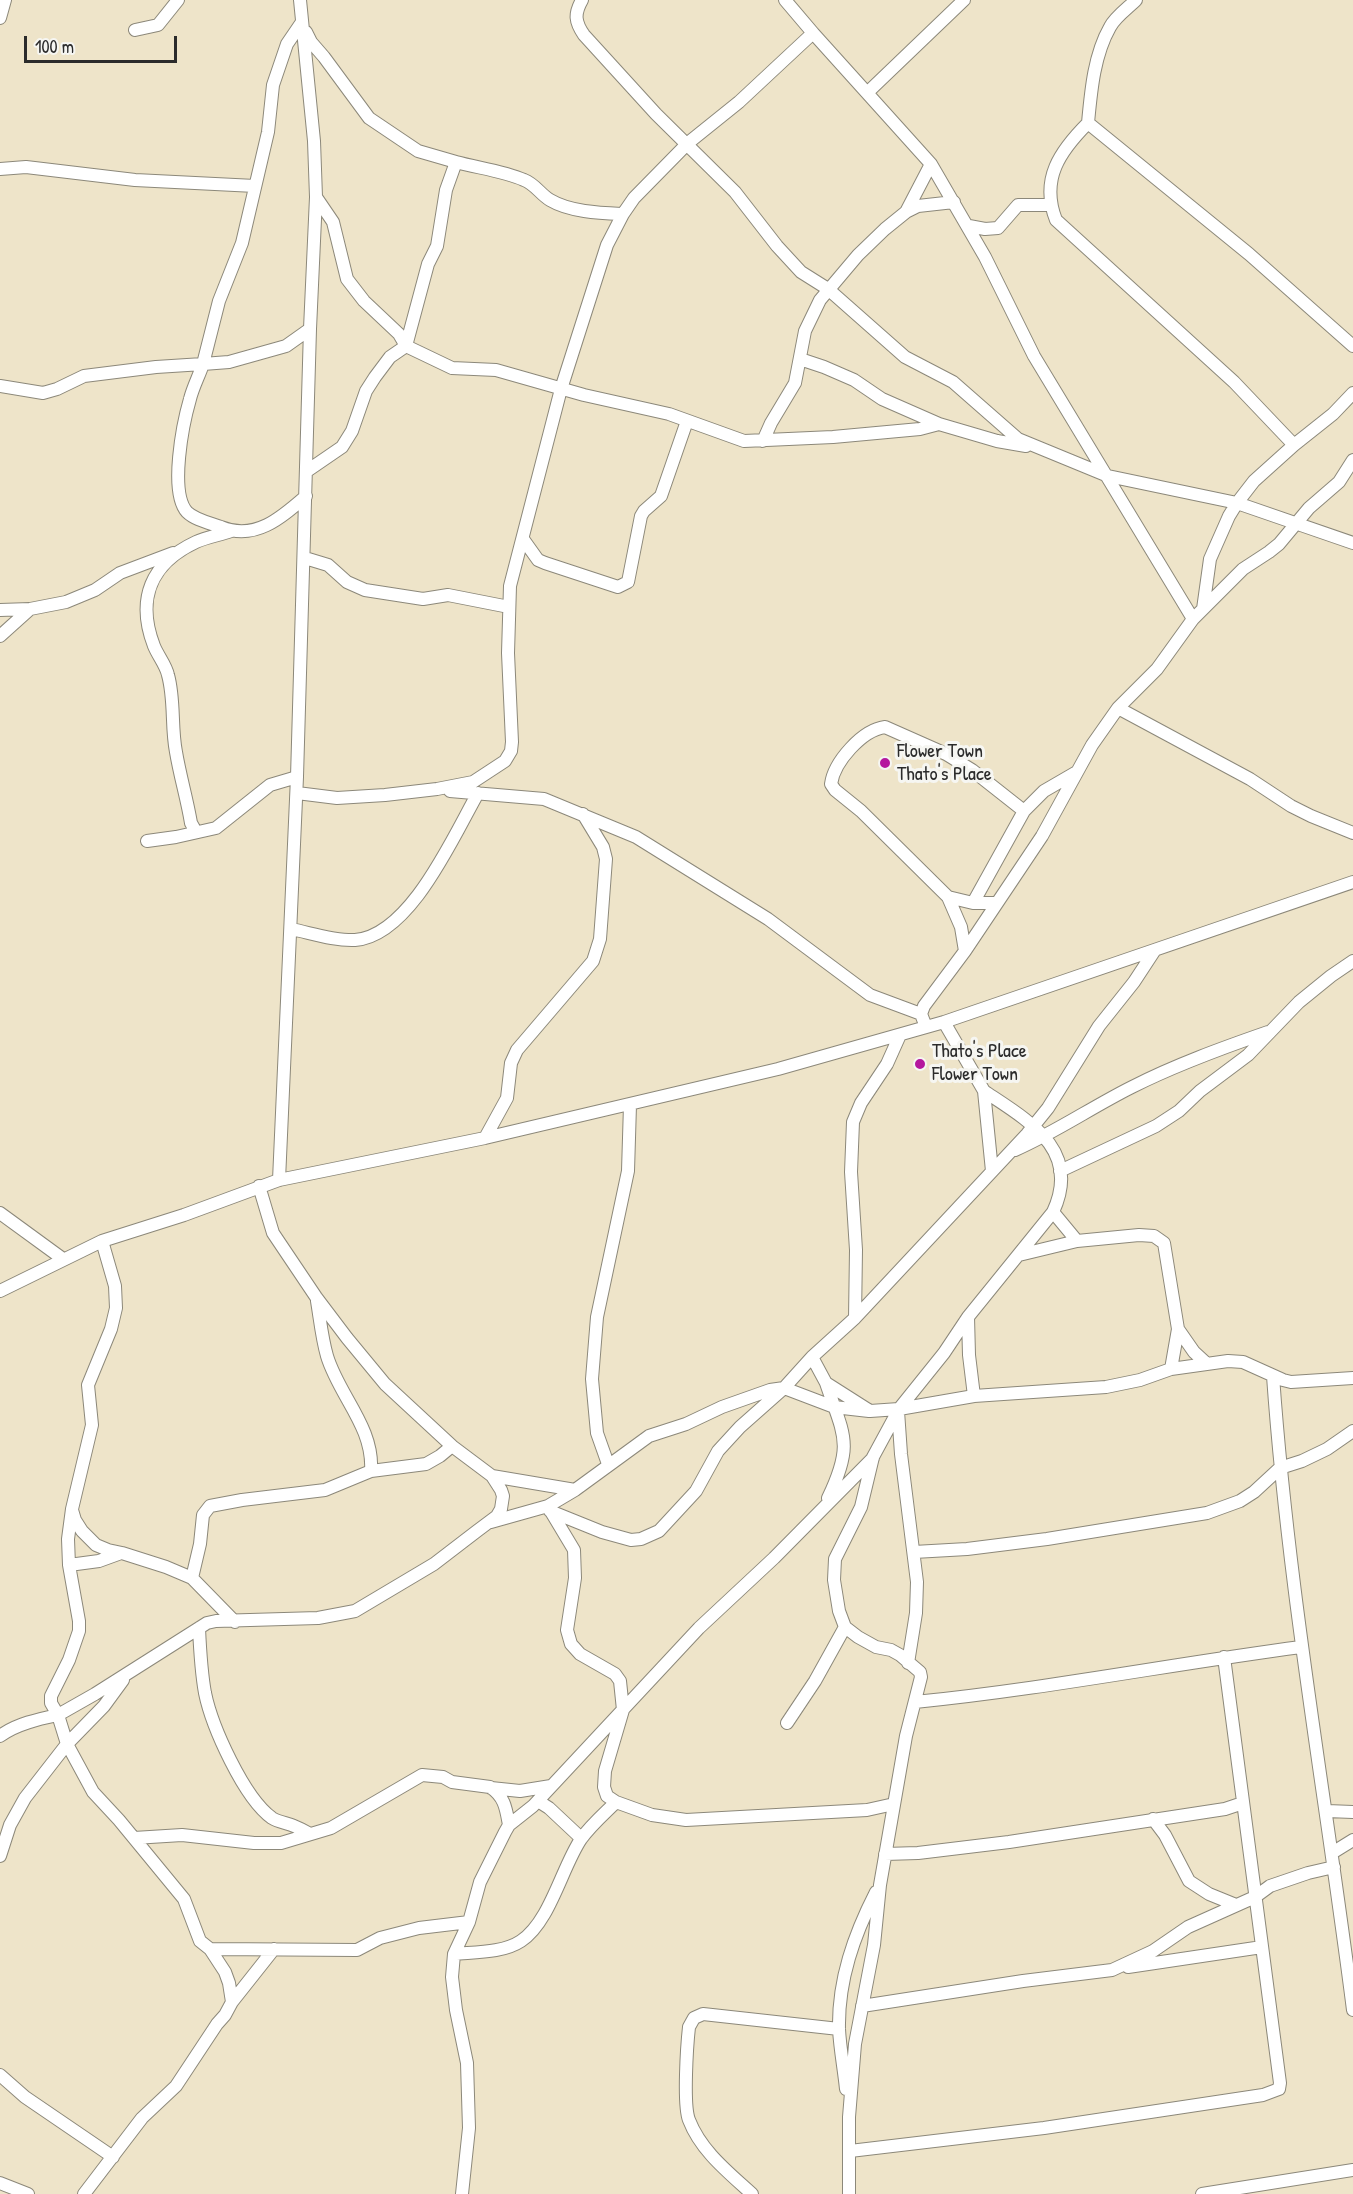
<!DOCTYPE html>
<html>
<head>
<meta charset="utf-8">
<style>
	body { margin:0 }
	#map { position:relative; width:1353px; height:2194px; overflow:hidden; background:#eee4c9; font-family:"Patrick Hand",sans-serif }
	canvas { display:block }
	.scale { position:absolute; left:24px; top:36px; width:153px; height:27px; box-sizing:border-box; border:3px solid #2b2b2b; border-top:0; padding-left:8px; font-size:18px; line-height:21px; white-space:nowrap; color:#2b2b2b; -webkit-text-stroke:4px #f6f6f2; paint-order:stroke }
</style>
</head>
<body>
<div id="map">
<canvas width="1353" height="2194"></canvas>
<div class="scale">100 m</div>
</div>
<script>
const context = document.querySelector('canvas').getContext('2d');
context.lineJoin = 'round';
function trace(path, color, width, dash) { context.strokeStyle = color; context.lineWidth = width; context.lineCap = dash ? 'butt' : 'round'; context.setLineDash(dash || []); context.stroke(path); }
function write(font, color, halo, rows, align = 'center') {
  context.font = font + ' "Patrick Hand",sans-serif'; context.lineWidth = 6; context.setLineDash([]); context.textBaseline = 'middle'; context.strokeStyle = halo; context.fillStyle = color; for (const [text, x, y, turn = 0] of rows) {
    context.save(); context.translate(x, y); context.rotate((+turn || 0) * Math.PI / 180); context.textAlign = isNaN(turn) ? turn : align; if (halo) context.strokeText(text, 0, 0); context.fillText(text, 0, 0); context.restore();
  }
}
const minor = new Path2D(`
	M 582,0 C 574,14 575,22 584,35 L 656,114 L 735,192 L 777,246 L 801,272 L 828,289 L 905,357 L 953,382 L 1018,439 L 1108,476 L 1237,503 L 1353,543
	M 785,0 L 813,33
	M 1136,0 C 1128,8 1115,17 1110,27 C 1094,55 1091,91 1088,123 C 1060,151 1040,179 1056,220 L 1234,382 L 1294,445
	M 0,18 L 5,0
	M 302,22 L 287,44 L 273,85 L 268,132 L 242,243 L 219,301 L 203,364 L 229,362 L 286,346 L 310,329
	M 135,30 L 158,25 L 178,0
	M 306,32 L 311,42 L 324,57 L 369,118 L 418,151 L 456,162
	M 868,92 L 964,0
	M 1088,123 L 1249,254 L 1353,346
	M 0,169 L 26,167 L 135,180 L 255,186
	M 316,197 L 333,222 L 347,279 L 364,301 L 399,334 L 406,346 L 452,368 L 496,370 L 584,395 L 669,414 L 744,441 L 833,437 L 920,429 L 939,424 L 997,441 L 1026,446
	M 906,212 L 918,206 L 954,202
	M 969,226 L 985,229 L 998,228 L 1018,205 L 1051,205
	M 800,359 L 824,367 L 854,380 L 882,399 L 939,424
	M 0,386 L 43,393 L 57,389 L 84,376 L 156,367 L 203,364 C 199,376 193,387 190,399 C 183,423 169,492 187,512 C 195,520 210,523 221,527 C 255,541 281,518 306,496
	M 763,441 L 771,423 L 795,383 L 805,331 L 820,300 L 858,255 L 885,229 L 906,212 L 931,164
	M 307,471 L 342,447 L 352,431 L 366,391 L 375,377 L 390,357 L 406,346 L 428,264 L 437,246 L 446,190 L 456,162 C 478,168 504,171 524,180 C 535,184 540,194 550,200 C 570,212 600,213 623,214
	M 523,539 L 538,560 L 545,563 L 618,587 L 628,582 L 641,516 L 644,511 L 661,496 L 687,421
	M 305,558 L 328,565 L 347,582 L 365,590 L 423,599 L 448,595 L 509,607
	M 1203,609 L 1210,559 L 1229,516 L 1237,503 L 1254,481 L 1294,445 L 1333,414 L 1353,393
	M 0,610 L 30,609 L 66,602 L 95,590 L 120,573 L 173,553
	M 0,636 L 30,609
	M 1118,708 L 1250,779 L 1291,806 L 1311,816 L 1353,833
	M 450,791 L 544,799 L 636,837 L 768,919 L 870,995 L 921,1014
	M 297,793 L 337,798 L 385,795 L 437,789 L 473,782 L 505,761 L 511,751 L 512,742 L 508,653 L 510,586 L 561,389 L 607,245 L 623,214 L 634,198 L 688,143 L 739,102 L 813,33 L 931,164 L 985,257 L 1034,356 L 1193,619
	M 196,832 L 191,823 C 187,799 180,776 176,752 C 171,727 175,700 168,675 C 166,665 158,656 154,646 C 136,599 151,563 196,542 C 207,537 220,535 231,531
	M 147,841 L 176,837 L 216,828 L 270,785 L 297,777
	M 948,897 L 973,903 L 997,903
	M 973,903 L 1024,811 L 1044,791 L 1075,773
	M 291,929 C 311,933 334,941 355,940 C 410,936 453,837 478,793
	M 965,951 L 961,927 L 948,897 L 861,811 L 835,790 L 831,784 C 834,762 862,730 885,727 L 946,754 L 972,770 L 1024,811
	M 944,1022 L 984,1091 L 992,1171
	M 926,1027 L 921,1014 L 924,1006 L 965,951 L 1042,836 L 1092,745 L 1118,708 L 1157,669 L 1193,619 L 1243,569 L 1269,552 L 1279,544 L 1309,508 L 1339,482 L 1353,460
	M 485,1138 L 507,1098 L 511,1063 L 517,1050 L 593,961 L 600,939 L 606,859 L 603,847 L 583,814
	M 1015,1150 C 1056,1132 1092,1107 1132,1087 C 1175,1065 1222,1048 1268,1032
	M 1060,1171 L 1156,1126 L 1179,1111 L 1200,1091 L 1248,1055 L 1299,1002 L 1331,976 L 1353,961
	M 279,1180 L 297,777 L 310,329 L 316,197 L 314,141 L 300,0
	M 1053,1212 L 1077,1241
	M 0,1213 L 63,1259
	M 1019,1255 L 1077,1241 L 1139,1235 L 1154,1236 L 1164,1243 L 1178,1329 L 1171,1369
	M 0,1291 L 102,1241 L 184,1215 L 279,1180 L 485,1138 L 778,1069 L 944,1022 L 1353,882
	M 317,1301 C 320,1319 322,1339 327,1356 C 339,1396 374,1427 371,1471
	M 968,1317 L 969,1355 L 974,1396
	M 855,1318 L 856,1250 L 851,1172 L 853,1122 L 861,1103 L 887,1064 L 900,1035
	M 1178,1329 L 1194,1352 L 1207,1364
	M 812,1357 L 826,1383 L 870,1411 L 899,1409 L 974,1396 L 1106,1387 L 1140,1380 L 1171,1369 L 1228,1361 L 1243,1362 L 1283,1380 L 1291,1382 L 1353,1378
	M 1273,1376 C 1288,1588 1326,1798 1353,2010
	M 826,1383 C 844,1436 854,1444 828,1498
	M 898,1411 L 901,1454 L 917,1582 L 916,1613 L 908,1663
	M 608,1464 L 597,1433 L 592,1379 L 597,1317 L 628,1171 L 630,1105
	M 492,1476 L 575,1490
	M 72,1510 L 75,1520 L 82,1531 L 96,1545 L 108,1550 L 122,1553 L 166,1567 L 192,1578 L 235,1622
	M 550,1510 L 574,1550 L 575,1578 L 567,1630 L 571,1644 L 580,1654 L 615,1674 L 620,1681 L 623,1710 L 605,1771 L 604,1787 L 607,1796 L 616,1802 L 652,1815 L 686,1820 L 867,1810 L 894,1804
	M 550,1511 L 602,1532 L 631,1540 L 641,1539 L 659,1531 L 696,1491 L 718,1451 L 740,1427 L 784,1388 L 812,1357 L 855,1318 L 1027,1134 L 1048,1108 L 1099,1026 L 1134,982 L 1155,950
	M 491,1522 L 548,1506 L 575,1490 L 649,1436 L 686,1424 L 722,1407 L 770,1390 L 784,1388 L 834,1407 L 869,1411
	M 914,1552 L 967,1549 L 1047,1539 L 1207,1513 L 1240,1501 L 1254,1492 L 1280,1468 L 1302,1461 L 1327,1449 L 1353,1431
	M 69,1565 L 99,1561 L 121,1553
	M 192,1578 L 200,1544 L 203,1515 L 210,1506 L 242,1500 L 325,1490 L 371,1471 L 426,1464 L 440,1456 L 452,1446
	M 199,1628 C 200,1650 201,1671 205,1693 C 212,1727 244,1798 272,1818 C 278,1822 287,1823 294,1826 C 299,1828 305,1831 310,1834
	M 915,1702 C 1045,1689 1172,1664 1301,1647
	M 787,1723 L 815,1681 L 845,1627
	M 0,1736 C 16,1724 39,1719 58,1715 L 51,1703 L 51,1696 L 69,1660 L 79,1631 L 79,1621 L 69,1565 L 68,1539 L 72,1509 L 92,1425 L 88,1385 L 111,1329 L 116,1308 L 115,1286 L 102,1241
	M 491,1788 L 520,1791 L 551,1786
	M 538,1801 L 549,1808 L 581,1838
	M 1327,1811 L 1353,1812
	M 1153,1819 L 1165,1835 L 1189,1881 L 1209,1894 L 1236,1905
	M 134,1838 L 182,1835 L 254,1843 L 281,1843 L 331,1828 L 422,1775 L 443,1777 L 452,1782 L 490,1787 C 505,1797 506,1809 509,1825
	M 1332,1853 L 1353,1840
	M 885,1854 L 918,1853 L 1009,1842 L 1225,1809 L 1243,1803
	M 0,1856 L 10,1825 L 25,1798 L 67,1744 L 104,1706 L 123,1680
	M 210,1949 L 357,1950 L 380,1938 L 419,1928 L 469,1922
	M 454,1954 C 475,1952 503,1953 521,1941 C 550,1922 562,1867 581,1839 C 591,1825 604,1814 616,1802
	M 1128,1967 L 1262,1947
	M 232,2002 L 274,1949
	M 862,2006 L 1023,1981 L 1112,1970 L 1153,1951 L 1188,1927 L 1255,1897 L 1270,1886 L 1308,1873 L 1334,1867
	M 0,2075 L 25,2097 L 113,2157
	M 846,2089 C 844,2069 840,2049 839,2029 C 838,1980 854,1935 876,1892
	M 850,2151 L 1044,2128 L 1263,2095 L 1279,2089 L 1280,2083 L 1224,1657
	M 0,2183 L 28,2194
	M 84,2194 L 142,2118 L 176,2086 L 217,2024 L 225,2015 L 232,2002 L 229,1983 L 225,1972 L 210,1949 L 200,1941 L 184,1899 L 119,1820 L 93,1792 L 67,1744 L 58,1715 L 95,1694 L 207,1623 L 216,1621 L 318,1618 L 355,1611 L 434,1564 L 477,1531 L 497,1516 L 501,1509 L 503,1496 L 501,1490 L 492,1476 L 452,1446 L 385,1384 L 347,1338 L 316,1297 L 273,1233 L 259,1186
	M 462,2194 L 469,2128 L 467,2063 L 456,2010 L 452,1977 L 454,1954 L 469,1922 L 480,1882 L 505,1832 L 509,1825 L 533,1806 L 699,1628 L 774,1558 L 873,1458
	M 752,2194 C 728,2172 701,2151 689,2120 C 683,2105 687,2045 689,2027 L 694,2018 L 703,2014 L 839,2029
	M 849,2194 L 849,2117 L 855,2044 L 874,1945 L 880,1885 L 906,1736 L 921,1677 L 920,1672 L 900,1655 L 891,1650 L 876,1647 L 858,1637 L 845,1627 L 839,1611 L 834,1580 L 835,1559 L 861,1507 L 873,1457 L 899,1409 L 944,1353 L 968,1317 L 1053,1212 C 1082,1150 1029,1121 984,1091
	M 1202,2194 L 1353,2170`);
const markers = [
	[885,763,6,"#b5179e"],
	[920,1064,6,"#b5179e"]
];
const poiNames = [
	["Flower Town",897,752],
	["Thato's Place",897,775],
	["Thato's Place",932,1052],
	["Flower Town",932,1075]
];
trace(minor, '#8c887a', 14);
trace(minor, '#fff', 12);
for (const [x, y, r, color] of markers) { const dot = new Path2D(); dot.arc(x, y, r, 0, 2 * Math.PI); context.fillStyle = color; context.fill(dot); trace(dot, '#f6f6f2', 2); }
write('20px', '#2b2b2b', '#f6f6f2', poiNames, 'left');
</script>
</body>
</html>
